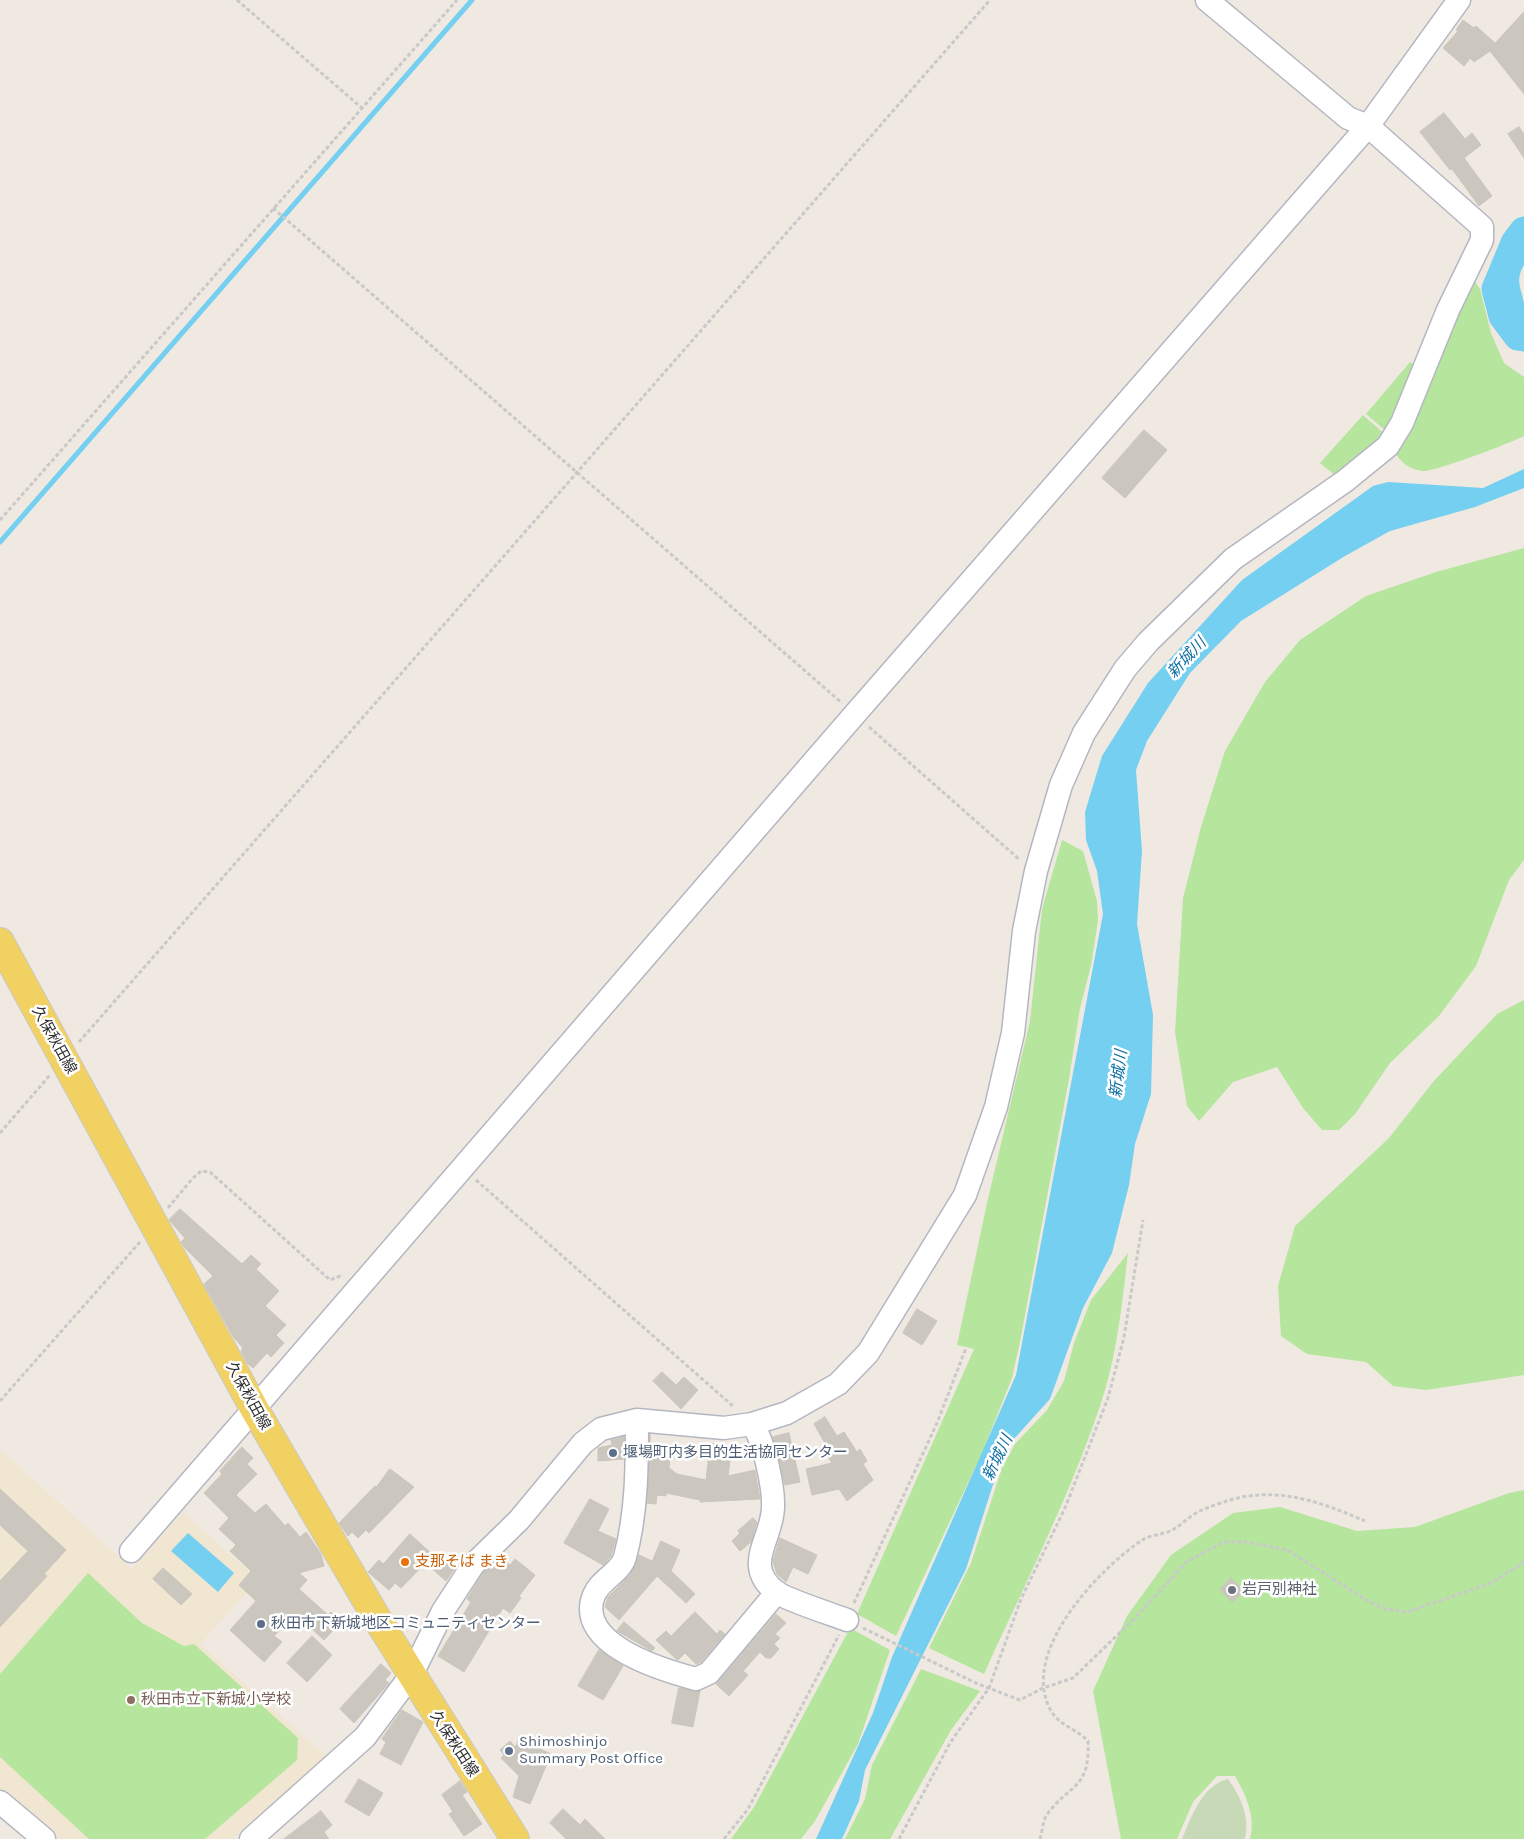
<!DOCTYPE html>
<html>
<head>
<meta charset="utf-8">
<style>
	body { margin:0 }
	canvas { display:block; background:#efe9e1 }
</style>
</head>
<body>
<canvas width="1524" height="1839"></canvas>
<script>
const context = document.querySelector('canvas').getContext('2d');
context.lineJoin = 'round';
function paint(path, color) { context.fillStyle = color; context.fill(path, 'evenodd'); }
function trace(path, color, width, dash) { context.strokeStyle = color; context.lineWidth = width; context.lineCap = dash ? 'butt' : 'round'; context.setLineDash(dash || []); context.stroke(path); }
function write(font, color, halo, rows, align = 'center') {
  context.font = font + ' Karla,"Noto Sans JP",sans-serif'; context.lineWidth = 5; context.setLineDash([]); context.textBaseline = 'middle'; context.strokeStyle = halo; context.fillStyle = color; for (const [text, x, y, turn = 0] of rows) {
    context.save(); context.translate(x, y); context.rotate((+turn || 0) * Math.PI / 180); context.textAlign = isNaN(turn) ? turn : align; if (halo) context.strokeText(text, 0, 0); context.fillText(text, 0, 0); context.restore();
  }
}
const education = new Path2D(`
	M 0,1449 L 132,1569 L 183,1512 L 259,1580 L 200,1644 L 326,1756 L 232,1839 L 54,1839 L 0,1792 Z`);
const green = new Path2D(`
	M 1474,280 L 1480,289 L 1491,333 L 1504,363 L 1524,377 L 1524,436 C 1511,443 1432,473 1422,471 C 1409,469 1401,463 1395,452 L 1455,306 Z
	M 1410,362 L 1416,366 L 1387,432 L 1366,414 Z
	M 1363,415 L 1387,436 L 1336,476 L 1320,463 Z
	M 1524,548 L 1524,860 L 1509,880 L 1476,966 L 1439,1016 L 1390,1063 L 1355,1114 L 1339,1130 L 1322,1130 L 1303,1108 L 1277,1067 L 1233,1082 L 1199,1121 L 1187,1106 L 1175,1032 L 1183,898 L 1201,827 L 1225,751 L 1265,682 L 1300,640 L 1366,596 L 1436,572 Z
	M 1062,840 L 1083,851 L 1097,901 L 1098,920 L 1091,966 L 1080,1008 L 1069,1079 L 1020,1342 L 1012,1378 L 982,1453 L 896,1636 L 857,1614 L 974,1349 L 957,1345 L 987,1203 L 1030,1021 L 1042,909 Z
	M 1524,1000 L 1524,1375 L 1426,1390 L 1393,1386 L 1366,1362 L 1307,1354 L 1281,1336 L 1278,1286 L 1295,1226 L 1389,1138 L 1433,1082 L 1497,1014 Z
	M 1128,1253 C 1122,1304 1117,1357 1100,1406 C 1069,1498 1024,1586 984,1674 L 929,1648 L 971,1563 L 1002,1468 L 1015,1444 L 1047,1410 L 1064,1381 L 1074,1343 L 1091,1300 Z
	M 1524,1490 L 1524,1839 L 1250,1839 C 1256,1816 1246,1796 1235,1776 L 1217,1776 L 1193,1802 L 1177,1839 L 1121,1839 L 1093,1691 L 1127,1616 L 1171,1555 L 1233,1513 L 1280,1507 L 1357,1531 L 1415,1527 L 1509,1493 Z
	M 88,1573 L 142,1623 L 184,1646 L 194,1644 L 298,1738 L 297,1760 L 205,1839 L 89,1839 L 0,1757 L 0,1674 Z
	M 850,1628 L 890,1650 L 858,1744 L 815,1821 L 801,1839 L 731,1839 L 754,1807 Z
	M 921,1669 L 980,1691 L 951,1730 L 890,1839 L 845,1839 L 865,1799 L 872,1765 Z`);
const cemetery = new Path2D(`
	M 1228,1779 C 1241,1797 1250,1817 1245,1839 L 1182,1839 C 1191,1818 1202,1785 1228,1779 Z`);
const water = new Path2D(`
	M 1524,224 L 1524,265 C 1515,280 1521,288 1524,303 C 1524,312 1524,325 1524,335 L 1499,314 L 1495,285 L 1511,243 Z
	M 1524,469 L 1524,488 L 1475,507 L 1390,531 L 1345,556 L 1241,621 L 1190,673 L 1147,741 L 1136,770 L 1142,851 L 1137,924 L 1153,1015 L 1151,1094 L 1135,1144 L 1129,1185 L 1112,1253 L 1083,1308 L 1050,1399 L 1013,1440 L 998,1469 L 966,1569 L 865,1770 L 859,1801 L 842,1839 L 816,1839 L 873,1713 L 892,1657 L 1016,1375 L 1103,914 L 1097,871 L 1086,840 L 1085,812 L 1102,756 L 1148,683 L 1242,580 L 1373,486 L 1388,482 L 1483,488 Z
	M 188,1533 L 234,1573 L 218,1592 L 171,1551 Z`);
const stream = new Path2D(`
	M 0,542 L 472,0`);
const river = new Path2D(`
	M 1524,231 L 1515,243 L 1496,289 L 1503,316 L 1518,336 L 1524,337`);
const building = new Path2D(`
	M 1524,12 L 1524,94 L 1490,51 L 1474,62 L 1470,58 L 1464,66 L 1443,48 L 1458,31 L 1456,30 L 1463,20 L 1474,28 L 1476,26 L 1495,43 Z
	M 1444,113 L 1465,139 L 1472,133 L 1481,145 L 1464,158 L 1492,196 L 1479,206 L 1452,169 L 1450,170 L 1420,132 Z
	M 1519,127 L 1524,134 L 1524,158 L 1508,134 Z
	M 1144,430 L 1167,450 L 1125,498 L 1102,478 Z
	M 180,1209 L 242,1264 L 251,1255 L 261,1264 L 256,1269 L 279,1291 L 265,1306 L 286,1325 L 276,1335 L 284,1343 L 271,1357 L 267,1353 L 253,1368 L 247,1363 L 241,1351 L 243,1348 L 234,1338 L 204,1284 L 213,1276 L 185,1248 L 181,1242 L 185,1238 L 169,1220 Z
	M 917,1309 L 937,1321 L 922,1345 L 903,1333 Z
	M 662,1372 L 676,1385 L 684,1377 L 698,1390 L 681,1409 L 653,1381 Z
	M 825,1417 L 837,1436 L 844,1432 L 857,1452 L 860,1449 L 867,1461 L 863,1464 L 873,1480 L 847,1501 L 839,1489 L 812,1495 L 806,1469 L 832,1463 L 826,1454 L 830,1452 L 814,1424 Z
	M 789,1433 L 800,1482 L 785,1485 L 773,1437 Z
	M 650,1435 L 650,1444 L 671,1446 L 669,1468 L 677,1474 L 706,1480 L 710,1443 L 732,1446 L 728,1476 L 755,1470 L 760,1499 L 700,1502 L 700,1500 L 666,1493 L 666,1496 L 657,1495 L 656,1504 L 647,1503 Z
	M 624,1437 L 624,1459 L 598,1461 L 598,1448 L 612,1445 L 611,1440 Z
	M 242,1447 L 253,1458 L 247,1464 L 257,1474 L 236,1495 L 255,1513 L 266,1504 L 285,1526 L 288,1523 L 300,1537 L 306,1532 L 321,1554 L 324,1566 L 299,1573 L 307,1580 L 299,1589 L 328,1615 L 331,1612 L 341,1622 L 324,1640 L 295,1614 L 274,1636 L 282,1642 L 264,1662 L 230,1630 L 256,1601 L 239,1585 L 251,1571 L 230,1551 L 236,1545 L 219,1529 L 229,1518 L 204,1493 L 222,1474 L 220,1471 Z
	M 390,1469 L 414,1487 L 369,1533 L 366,1530 L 358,1538 L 352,1532 L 348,1536 L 339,1523 L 375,1486 L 376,1487 Z
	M 0,1489 L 66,1550 L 44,1574 L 47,1576 L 0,1627 L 0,1581 L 28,1551 L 0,1525 Z
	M 590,1499 L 609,1509 L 598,1531 L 616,1539 L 611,1556 L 603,1565 L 564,1543 Z
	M 753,1518 L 757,1522 L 751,1542 L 740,1551 L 732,1541 L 740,1533 L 738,1531 Z
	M 410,1534 L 433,1555 L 401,1588 L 395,1583 L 389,1590 L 368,1572 L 379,1560 L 383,1564 Z
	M 780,1538 L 817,1555 L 808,1574 L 793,1567 L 786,1582 L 777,1574 L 773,1562 Z
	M 661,1541 L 680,1550 L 671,1571 L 695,1594 L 686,1603 L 657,1576 L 619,1620 L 605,1607 L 608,1597 L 630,1575 L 639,1555 L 652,1561 Z
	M 438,1553 L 455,1568 L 446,1581 L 428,1565 Z
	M 500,1557 L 510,1565 L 515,1559 L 535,1575 L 519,1596 L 521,1598 L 510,1613 L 503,1608 L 464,1672 L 438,1656 L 471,1602 L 467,1599 L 483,1573 Z
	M 163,1568 L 192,1594 L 181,1605 L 153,1579 Z
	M 1231,1578 L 1244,1591 L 1232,1602 L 1220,1590 Z
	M 695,1612 L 717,1634 L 720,1630 L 725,1634 L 701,1662 L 696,1664 L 685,1653 L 678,1660 L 676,1659 L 656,1640 L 666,1631 L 671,1636 Z
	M 776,1614 L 786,1623 L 775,1634 L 780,1638 L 774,1644 L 779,1649 L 771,1658 L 766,1658 L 760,1652 L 743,1671 L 748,1675 L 729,1696 L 716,1684 Z
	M 624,1622 L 655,1648 L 652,1651 L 617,1631 Z
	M 312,1636 L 332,1655 L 307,1682 L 287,1663 Z
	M 599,1650 L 623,1666 L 603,1700 L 578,1686 Z
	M 381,1664 L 391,1673 L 385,1680 L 389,1683 L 354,1723 L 340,1709 Z
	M 679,1688 L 700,1691 L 693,1727 L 672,1723 Z
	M 402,1710 L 423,1722 L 401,1765 L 380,1754 L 386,1742 L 382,1739 Z
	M 519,1739 L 551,1754 L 530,1804 L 513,1797 L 519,1776 L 501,1758 L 504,1755 L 500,1750 L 510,1741 L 515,1747 Z
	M 359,1779 L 383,1793 L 369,1816 L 345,1802 Z
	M 460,1781 L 467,1792 L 462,1795 L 482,1824 L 464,1836 L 449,1814 L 453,1812 L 442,1795 Z
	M 563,1809 L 580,1825 L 585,1819 L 605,1839 L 566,1839 L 550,1823 Z
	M 321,1811 L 332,1825 L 324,1832 L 329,1839 L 284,1839 Z`);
const path = new Path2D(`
	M 237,0 L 363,109
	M 273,208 L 842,703
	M 0,520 L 457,0
	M 869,727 L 1020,860
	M 79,1042 L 990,0
	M 0,1133 L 50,1075
	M 476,1180 L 734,1407
	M 168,1208 L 192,1179 L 201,1171 L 210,1172 L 330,1280 L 343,1275
	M 0,1401 L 140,1242
	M 854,1603 L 937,1423 L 966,1348
	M 863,1628 L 978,1684 L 1020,1700 L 1043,1688 L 1073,1678 L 1137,1616 L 1186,1562 L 1224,1542 L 1246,1542 L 1287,1550 L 1368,1601 L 1386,1609 L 1407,1612 L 1491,1583 L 1524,1562
	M 724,1839 L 748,1809 L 839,1635
	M 899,1839 L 950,1743 L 989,1688 L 1021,1599 L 1065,1508 L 1108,1398 L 1124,1337 L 1143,1220
	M 1040,1839 C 1042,1832 1043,1822 1046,1816 C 1069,1783 1090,1791 1088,1741 C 1073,1726 1058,1726 1049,1707 C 1022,1650 1098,1570 1142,1540 C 1150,1535 1161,1535 1170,1531 C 1180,1527 1188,1517 1198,1512 C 1208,1507 1220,1503 1230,1500 C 1278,1486 1321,1502 1365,1521`);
const minor = new Path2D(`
	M 637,1420 C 637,1466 637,1512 625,1557 C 621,1572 600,1580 594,1595 C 574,1644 662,1670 696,1679 L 709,1673 L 777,1592
	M 752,1424 C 764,1440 774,1488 773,1508 C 772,1540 742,1565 776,1592 C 787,1600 831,1614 847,1620
	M 131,1551 L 855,714 L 1368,126 L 1459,0
	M 0,1802 L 44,1839
	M 251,1839 L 365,1737 L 412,1674 L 443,1611 L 473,1565 L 519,1520 L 583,1443 L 601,1429 L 637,1420 L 724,1428 L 752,1424 L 787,1413 L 838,1384 L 868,1353 L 965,1195 L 996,1107 L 1013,1033 L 1024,931 L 1036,871 L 1061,785 L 1084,733 L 1125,669 L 1148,642 L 1233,559 L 1345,481 L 1388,446 L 1402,423 L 1448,310 L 1482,240 L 1482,227 L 1368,126 L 1348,118 L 1207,0`);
const major = new Path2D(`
	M 0,942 L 255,1410 L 379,1622 L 515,1839`);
const markers = [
	[613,1453,5,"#5c6f8a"],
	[405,1562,5,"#e8710a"],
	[1232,1590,5,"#6b7280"],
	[261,1624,5,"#5c6f8a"],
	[131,1700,5,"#8d6e63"],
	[509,1751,5,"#5c6f8a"]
];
const streetNames = [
	["久保秋田線",54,1040,61],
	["久保秋田線",248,1396,61],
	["久保秋田線",454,1744,57]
];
const serviceNames = [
	["堰場町内多目的生活協同センター",623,1453],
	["秋田市下新城地区コミュニティセンター",271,1624],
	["Shimoshinjo",519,1742],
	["Summary Post Office",519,1759]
];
const foodNames = [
	["支那そば まき",415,1562]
];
const worshipNames = [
	["岩戸別神社",1242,1590]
];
const educationNames = [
	["秋田市立下新城小学校",141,1700]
];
const waterNames = [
	["新城川",1187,658,-47],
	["新城川",1119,1074,-83],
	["新城川",998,1458,-64]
];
paint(education, '#f0e6d1');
paint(green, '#b6e59e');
paint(cemetery, '#c8d9b8');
paint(water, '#75cff0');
trace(stream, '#75cff0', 5);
trace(river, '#75cff0', 29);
paint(building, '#cbc7bf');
trace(building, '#cbc5ba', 1);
trace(minor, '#b4b7c1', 25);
trace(major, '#c9c9c9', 30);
trace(path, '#c9c9c9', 3, [4, 2.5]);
trace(minor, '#fff', 22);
trace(major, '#f2d163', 28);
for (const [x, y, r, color] of markers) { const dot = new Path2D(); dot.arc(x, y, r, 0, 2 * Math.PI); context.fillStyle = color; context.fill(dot); trace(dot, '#fff', 2); }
write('15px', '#2e2e2e', '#fff', streetNames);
write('15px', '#4e5e75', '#fff', serviceNames, 'left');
write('15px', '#c56008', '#fff', foodNames, 'left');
write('15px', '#5b616d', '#fff', worshipNames, 'left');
write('15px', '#785e54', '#fff', educationNames, 'left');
write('italic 16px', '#0d6fa3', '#fff', waterNames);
</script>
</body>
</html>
